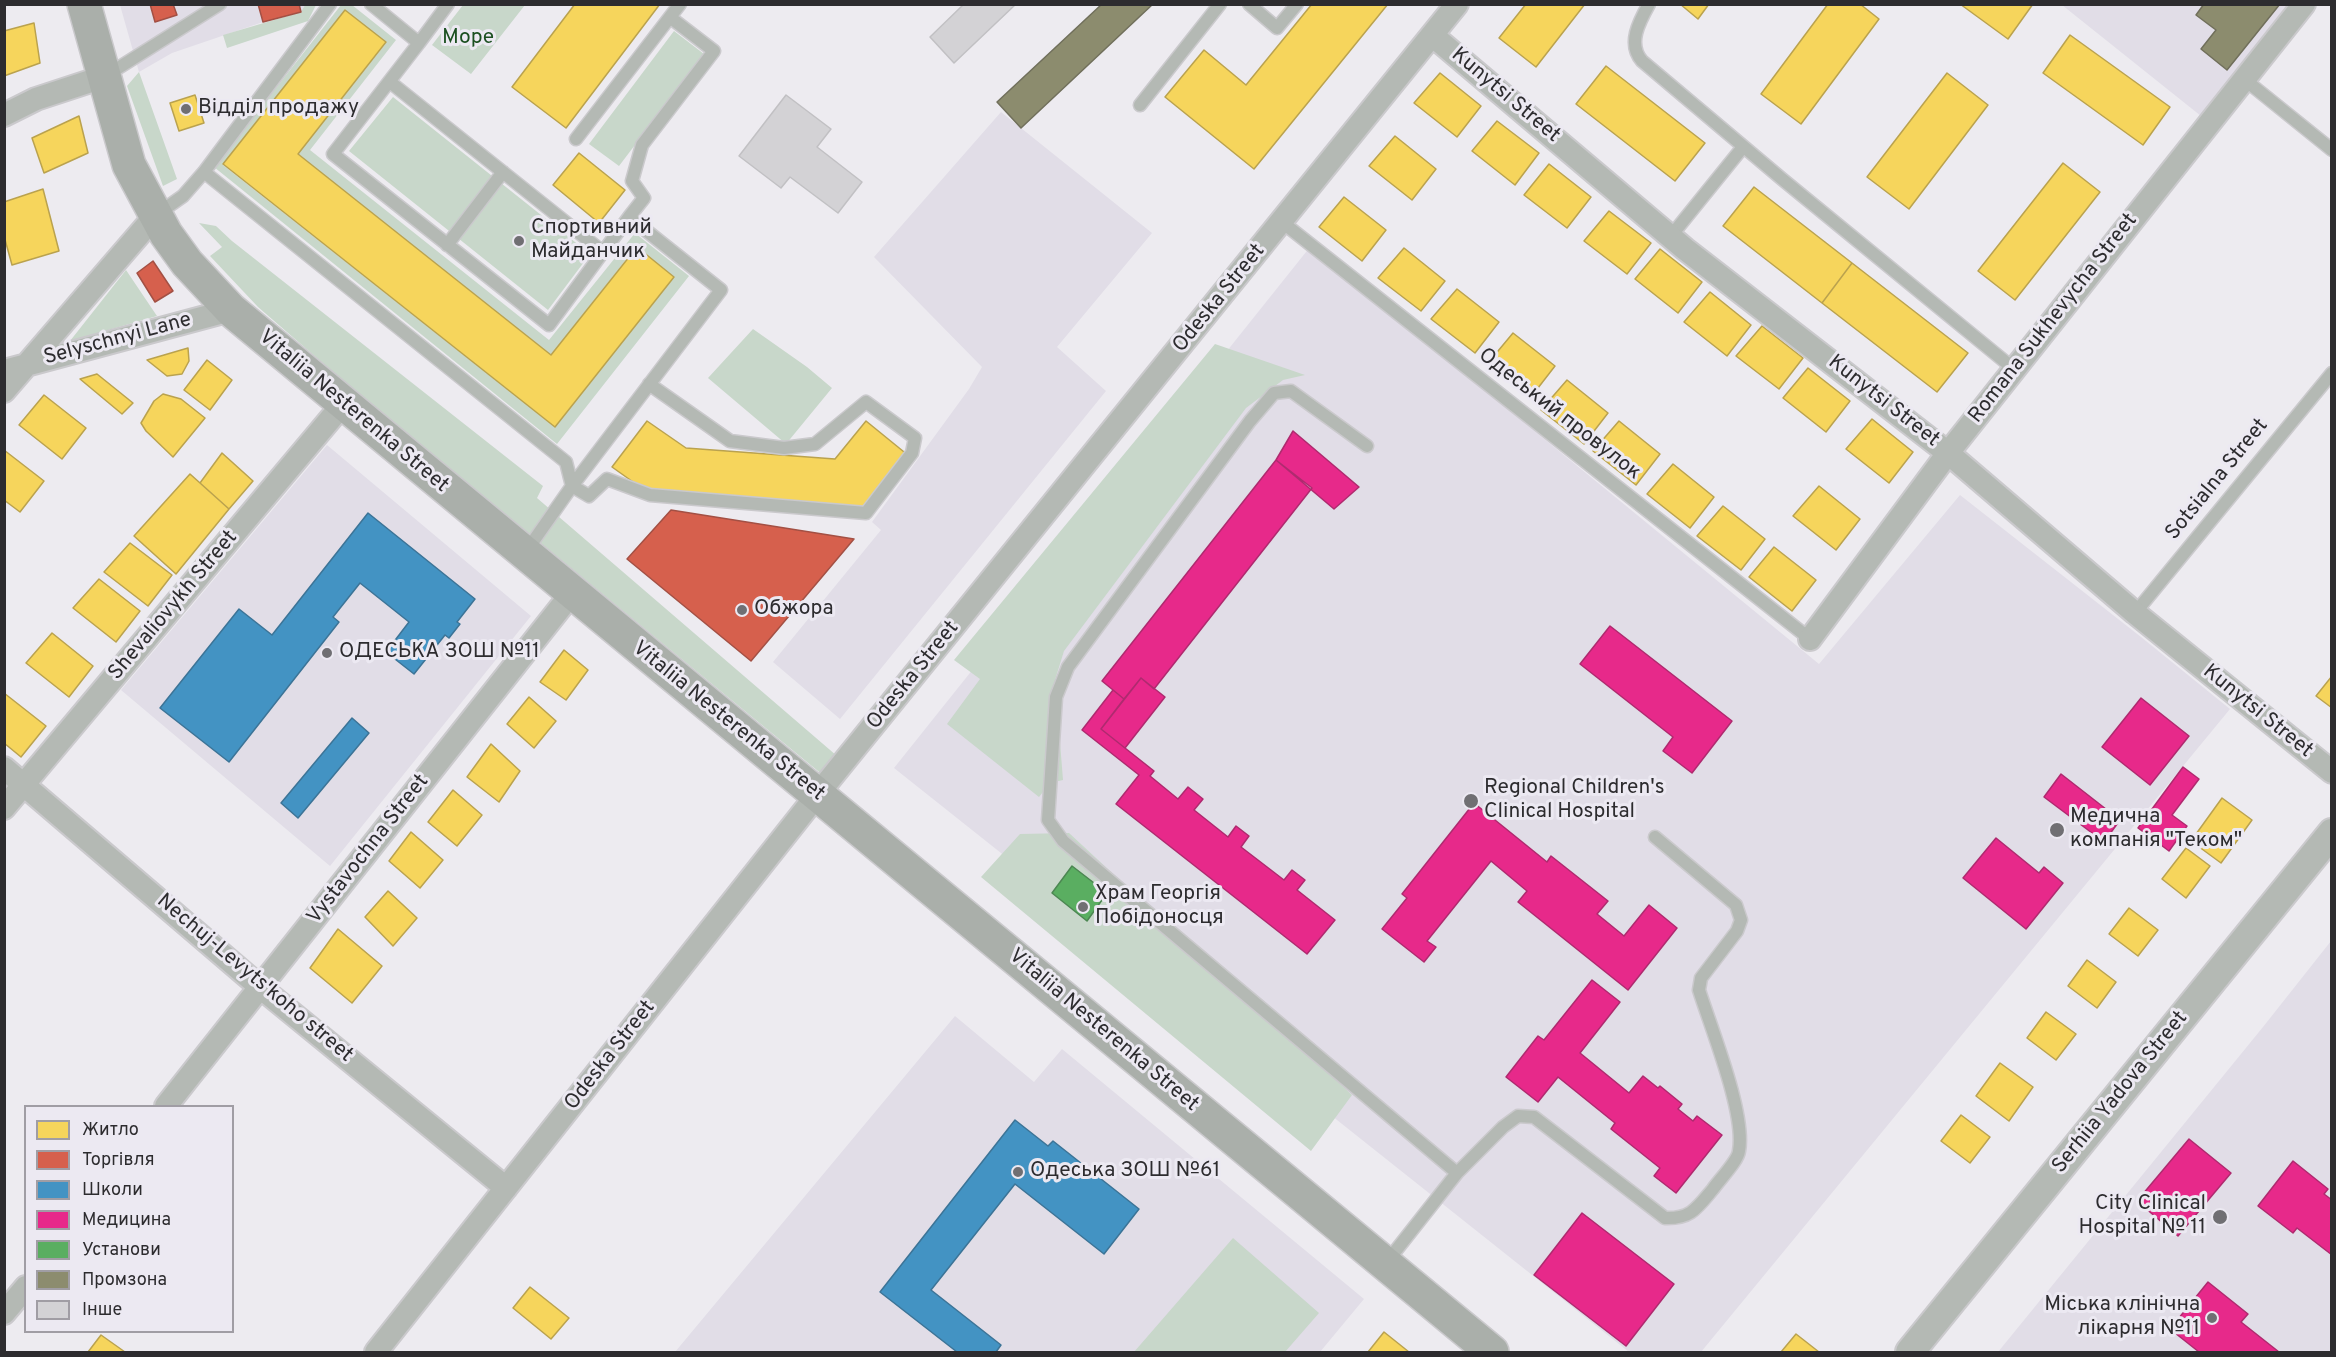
<!DOCTYPE html>
<html>
<head>
<meta charset="utf-8">
<style>
	body { margin:0 }
	#map { position:relative; width:2336px; height:1357px; overflow:hidden; background:#edebf0; font-family:Overpass,sans-serif }
	canvas { display:block }
	.frame { position:absolute; inset:0; border:6px solid #2d2c2f; pointer-events:none }
	.legend { position:absolute; left:24px; top:1105px; width:210px; height:228px; box-sizing:border-box; background:#ece9f2; border:2px solid #a09da4; margin:0; padding:8px 10px; list-style:none; font-size:18px; color:#2d2c2f }
	.legend li { display:flex; align-items:center; gap:12px; height:30px }
	.legend b { width:30px; border:2px solid #a09da4 }
</style>
</head>
<body>
<div id="map">
<canvas width="2336" height="1357"></canvas>
<div class="frame"></div>
<ul class="legend">
<li><b style="height:16px;background:#f6d55c"></b>Житло</li>
<li><b style="height:16px;background:#d6604d"></b>Торгівля</li>
<li><b style="height:16px;background:#4393c3"></b>Школи</li>
<li><b style="height:16px;background:#e7298a"></b>Медицина</li>
<li><b style="height:16px;background:#5aae61"></b>Установи</li>
<li><b style="height:16px;background:#8c8c6e"></b>Промзона</li>
<li><b style="height:16px;background:#d3d2d5"></b>Інше</li>
</ul>
</div>
<script>
const context = document.querySelector('canvas').getContext('2d');
context.lineJoin = 'round';
function paint(path, color) { context.fillStyle = color; context.fill(path, 'evenodd'); }
function trace(path, color, width, dash) { context.strokeStyle = color; context.lineWidth = width; context.lineCap = dash ? 'butt' : 'round'; context.setLineDash(dash || []); context.stroke(path); }
function write(font, color, halo, rows, align = 'center') {
  context.font = font + ' Overpass,sans-serif'; context.lineWidth = 6; context.setLineDash([]); context.textBaseline = 'middle'; context.strokeStyle = halo; context.fillStyle = color; for (const [text, x, y, turn = 0] of rows) {
    context.save(); context.translate(x, y); context.rotate((+turn || 0) * Math.PI / 180); context.textAlign = isNaN(turn) ? turn : align; if (halo) context.strokeText(text, 0, 0); context.fillText(text, 0, 0); context.restore();
  }
}
const built = new Path2D(`
	M 120,5 L 305,5 L 301,12 L 263,22 L 172,53 L 139,72 Z
	M 2062,5 L 2298,5 L 2206,120 Z
	M 1001,112 L 1152,233 L 1057,347 L 1106,391 L 840,719 L 773,662 L 881,530 L 872,522 L 969,389 L 982,367 L 874,257 Z
	M 1310,247 L 1819,664 L 1960,495 L 2141,637 L 2230,709 L 1701,1352 L 1629,1352 L 894,768 Z
	M 327,445 L 531,616 L 330,866 L 121,690 Z
	M 2331,941 L 2331,1352 L 1998,1352 L 2263,1027 Z
	M 955,1016 L 1034,1082 L 1062,1049 L 1364,1299 L 1320,1352 L 675,1352 Z`);
const green = new Path2D(`
	M 305,5 L 316,5 L 308,21 L 227,48 L 223,35 L 301,12 Z
	M 341,5 L 352,5 L 396,40 L 310,150 L 549,340 L 635,233 L 689,276 L 557,444 L 214,167 ZM 345,10 L 386,43 L 298,154 L 551,355 L 636,247 L 674,277 L 555,427 L 223,165 Z
	M 463,5 L 525,5 L 471,74 L 432,45 Z
	M 674,31 L 704,54 L 619,166 L 589,144 Z
	M 139,72 L 177,179 L 163,186 L 127,86 Z
	M 393,97 L 590,254 L 548,310 L 349,151 Z
	M 199,223 L 216,226 L 232,241 L 543,486 L 537,498 L 844,762 L 824,776 L 347,384 L 258,307 L 210,256 L 222,247 Z
	M 126,270 L 157,316 L 70,341 Z
	M 753,329 L 807,367 L 832,388 L 786,444 L 708,378 Z
	M 1215,344 L 1305,375 L 1283,380 L 1246,408 L 1064,651 L 1055,680 L 1063,780 L 1050,783 L 1039,797 L 947,724 L 980,679 L 954,660 Z
	M 1069,833 L 1352,1095 L 1311,1151 L 981,877 L 1020,834 Z
	M 1233,1238 L 1319,1313 L 1285,1352 L 1134,1352 Z`);
const homes = new Path2D(`
	M 575,4 L 660,4 L 566,128 L 512,87 Z
	M 1312,4 L 1388,4 L 1254,169 L 1165,97 L 1204,50 L 1246,85 Z
	M 1526,4 L 1585,4 L 1536,67 L 1499,38 Z
	M 1680,4 L 1709,4 L 1698,19 Z
	M 1828,4 L 1860,4 L 1879,19 L 1801,124 L 1761,94 Z
	M 1960,4 L 2033,4 L 2008,39 Z
	M 345,10 L 386,42 L 298,154 L 551,355 L 637,247 L 674,277 L 555,427 L 223,164 Z
	M 34,23 L 40,63 L 4,76 L 4,31 Z
	M 2070,35 L 2170,107 L 2143,145 L 2043,73 Z
	M 1606,66 L 1705,143 L 1675,181 L 1576,104 Z
	M 1440,73 L 1481,106 L 1457,137 L 1414,103 Z
	M 1947,73 L 1988,105 L 1909,209 L 1867,177 Z
	M 195,95 L 204,123 L 179,131 L 170,103 Z
	M 79,116 L 88,153 L 44,173 L 32,138 Z
	M 1497,121 L 1539,153 L 1515,185 L 1472,151 Z
	M 1395,136 L 1436,169 L 1412,200 L 1369,166 Z
	M 579,153 L 625,190 L 599,223 L 553,185 Z
	M 2063,163 L 2100,192 L 2015,300 L 1978,271 Z
	M 1549,164 L 1591,197 L 1567,228 L 1524,195 Z
	M 1754,187 L 1852,263 L 1822,303 L 1723,226 Z
	M 43,189 L 59,251 L 12,265 L 4,236 L 4,202 Z
	M 1344,197 L 1386,230 L 1362,261 L 1319,227 Z
	M 1609,211 L 1651,243 L 1627,274 L 1584,241 Z
	M 1404,248 L 1445,281 L 1421,311 L 1378,278 Z
	M 1660,249 L 1702,282 L 1678,313 L 1635,279 Z
	M 1852,263 L 1968,353 L 1937,392 L 1822,303 Z
	M 1457,289 L 1499,322 L 1475,353 L 1431,319 Z
	M 1710,292 L 1751,325 L 1727,356 L 1684,322 Z
	M 1762,326 L 1803,358 L 1779,389 L 1736,356 Z
	M 1513,333 L 1555,366 L 1531,397 L 1488,363 Z
	M 188,348 L 189,361 L 182,374 L 167,376 L 147,360 Z
	M 207,360 L 232,380 L 210,410 L 184,390 Z
	M 1808,368 L 1850,401 L 1826,432 L 1783,398 Z
	M 97,374 L 133,403 L 122,414 L 80,379 Z
	M 1567,380 L 1608,413 L 1584,444 L 1541,410 Z
	M 163,394 L 181,399 L 205,418 L 173,457 L 146,431 L 141,423 L 154,401 Z
	M 44,395 L 86,428 L 62,459 L 19,425 Z
	M 1872,419 L 1913,452 L 1889,483 L 1846,449 Z
	M 647,421 L 686,448 L 835,459 L 866,421 L 909,456 L 864,513 L 650,494 L 612,467 Z
	M 1619,421 L 1660,454 L 1636,485 L 1593,451 Z
	M 4,450 L 44,481 L 20,512 L 4,500 Z
	M 222,453 L 253,481 L 229,509 L 200,483 Z
	M 1673,464 L 1714,497 L 1690,528 L 1647,494 Z
	M 190,474 L 229,509 L 176,574 L 134,536 Z
	M 1819,486 L 1860,519 L 1836,550 L 1793,516 Z
	M 1723,506 L 1765,539 L 1741,570 L 1697,536 Z
	M 130,543 L 172,575 L 148,606 L 104,572 Z
	M 1774,547 L 1816,580 L 1792,611 L 1749,577 Z
	M 99,579 L 140,611 L 116,642 L 73,608 Z
	M 52,633 L 93,666 L 69,697 L 26,663 Z
	M 564,650 L 588,670 L 566,700 L 540,682 Z
	M 2332,676 L 2332,708 L 2316,696 Z
	M 4,693 L 46,726 L 21,757 L 4,743 Z
	M 529,697 L 556,721 L 534,748 L 507,724 Z
	M 491,744 L 520,771 L 499,802 L 467,777 Z
	M 453,790 L 482,815 L 457,846 L 428,822 Z
	M 2222,798 L 2252,820 L 2221,863 L 2191,841 Z
	M 411,832 L 443,860 L 420,888 L 389,861 Z
	M 2186,848 L 2210,866 L 2186,898 L 2162,879 Z
	M 388,891 L 417,918 L 393,946 L 365,917 Z
	M 2129,908 L 2158,930 L 2138,956 L 2109,934 Z
	M 338,929 L 382,966 L 352,1003 L 310,968 Z
	M 2087,960 L 2116,982 L 2097,1008 L 2068,986 Z
	M 2046,1012 L 2076,1034 L 2056,1060 L 2027,1038 Z
	M 2000,1063 L 2033,1087 L 2009,1121 L 1976,1096 Z
	M 1961,1115 L 1990,1137 L 1970,1163 L 1941,1141 Z
	M 530,1287 L 569,1318 L 551,1339 L 513,1308 Z
	M 1384,1332 L 1409,1352 L 1368,1352 Z
	M 1796,1334 L 1819,1352 L 1781,1352 Z
	M 101,1335 L 125,1352 L 88,1352 Z`);
const shops = new Path2D(`
	M 150,4 L 173,4 L 177,15 L 155,22 Z
	M 258,4 L 299,4 L 301,12 L 263,22 Z
	M 153,261 L 173,291 L 155,302 L 137,273 Z
	M 671,510 L 854,539 L 751,661 L 627,559 Z`);
const schools = new Path2D(`
	M 368,513 L 475,599 L 457,622 L 460,624 L 449,638 L 445,635 L 414,674 L 386,652 L 409,622 L 360,583 L 333,617 L 339,622 L 229,762 L 160,708 L 239,609 L 272,635 Z
	M 352,718 L 369,733 L 298,818 L 281,803 Z
	M 1015,1120 L 1048,1146 L 1053,1141 L 1139,1209 L 1104,1254 L 1015,1184 L 931,1290 L 1001,1345 L 996,1352 L 957,1352 L 880,1292 Z`);
const health = new Path2D(`
	M 1293,431 L 1359,487 L 1334,509 L 1276,460 Z
	M 1276,460 L 1312,488 L 1154,689 L 1141,678 L 1124,699 L 1102,681 Z
	M 1610,626 L 1732,721 L 1692,773 L 1663,751 L 1673,737 L 1580,664 Z
	M 1141,678 L 1165,697 L 1125,748 L 1101,729 Z
	M 1113,690 L 1124,699 L 1101,729 L 1154,771 L 1150,776 L 1178,799 L 1188,787 L 1203,799 L 1194,810 L 1228,837 L 1236,826 L 1249,836 L 1241,847 L 1284,880 L 1292,870 L 1305,880 L 1297,890 L 1335,920 L 1307,954 L 1116,804 L 1139,775 L 1082,730 Z
	M 2141,698 L 2189,736 L 2150,785 L 2102,747 Z
	M 2183,767 L 2199,779 L 2172,815 L 2187,826 L 2169,851 L 2138,828 Z
	M 2061,774 L 2120,820 L 2104,842 L 2044,797 Z
	M 1474,803 L 1547,862 L 1551,856 L 1608,901 L 1597,914 L 1624,936 L 1649,905 L 1677,928 L 1628,990 L 1518,902 L 1527,891 L 1491,861 L 1427,941 L 1436,947 L 1424,962 L 1382,929 L 1407,898 L 1402,894 Z
	M 1996,838 L 2039,873 L 2044,867 L 2063,883 L 2026,929 L 1963,878 Z
	M 1592,980 L 1620,1002 L 1580,1053 L 1629,1093 L 1643,1076 L 1658,1088 L 1660,1086 L 1682,1104 L 1678,1109 L 1693,1121 L 1697,1116 L 1722,1135 L 1676,1193 L 1654,1176 L 1660,1168 L 1611,1129 L 1615,1123 L 1558,1077 L 1538,1102 L 1506,1077 L 1538,1036 L 1544,1040 Z
	M 2189,1139 L 2231,1173 L 2178,1236 L 2137,1201 Z
	M 2293,1161 L 2328,1189 L 2324,1194 L 2332,1200 L 2332,1255 L 2297,1228 L 2293,1233 L 2258,1206 Z
	M 1582,1213 L 1674,1284 L 1626,1346 L 1534,1275 Z
	M 2208,1282 L 2248,1314 L 2241,1322 L 2279,1352 L 2199,1352 L 2170,1329 Z`);
const public = new Path2D(`
	M 1072,866 L 1107,893 L 1087,921 L 1052,893 Z`);
const industry = new Path2D(`
	M 1102,4 L 1153,4 L 1021,128 L 997,102 Z
	M 2204,4 L 2280,4 L 2227,70 L 2201,49 L 2216,30 L 2196,15 Z`);
const building = new Path2D(`
	M 964,4 L 1016,4 L 954,63 L 930,37 Z
	M 786,95 L 831,129 L 817,147 L 862,182 L 838,213 L 790,177 L 781,188 L 739,156 Z`);
const service = new Path2D(`
	M 371,4 L 419,43 L 333,154 L 549,325 L 603,252 L 390,82
	M 1249,4 L 1277,28 L 1297,4
	M 1649,4 C 1639,22 1627,44 1642,61 L 1782,179 L 2014,369
	M 419,43 L 448,4
	M 107,75 L 220,4
	M 2244,79 L 2332,150
	M 1140,105 L 1220,4
	M 576,139 L 680,4
	M 204,172 L 566,462 L 572,486 L 589,496 L 607,479 L 650,495 L 866,513 L 912,453 L 915,438 L 866,402 L 815,444 L 784,448 L 730,441 L 649,384
	M 156,215 L 183,196 L 204,172 L 330,4
	M 1282,222 L 1810,639
	M 1671,236 L 1743,147
	M 447,245 L 503,172
	M 603,252 L 629,217
	M 1367,446 L 1291,391 L 1274,393 L 1250,421 L 1068,667 L 1056,697 L 1048,820 L 1063,841 L 1457,1173
	M 525,553 L 572,486 L 721,290 L 629,217 L 644,198 L 632,181 L 642,145 L 714,51 L 671,18
	M 2135,613 L 2332,373
	M 1386,1263 L 1457,1173 L 1503,1127 L 1518,1116 L 1534,1117 L 1665,1218 C 1691,1219 1697,1208 1713,1189 C 1719,1180 1738,1161 1739,1151 C 1746,1114 1711,1028 1699,990 L 1701,978 L 1737,931 L 1741,920 L 1736,905 L 1655,837`);
const minor = new Path2D(`
	M 1432,35 L 1685,249 L 1948,453 L 2135,613 L 2332,772
	M 4,115 L 36,99 L 103,77
	M 4,371 L 231,310
	M 4,391 L 155,216
	M 1810,639 L 1948,453 L 2304,4
	M 4,768 L 260,987 L 506,1188
	M 4,808 L 343,404
	M 166,1106 L 572,593
	M 4,1313 L 26,1287
	M 376,1352 L 817,795 L 1457,4`);
const tertiary = new Path2D(`
	M 1910,1352 L 2332,833`);
const secondary = new Path2D(`
	M 84,4 L 129,165 L 166,234 L 187,263 L 231,310 L 1492,1352`);
const markers = [
	[186,109,6,"#706f73"],
	[519,241,6,"#706f73"],
	[742,610,6,"#706f73"],
	[327,653,6,"#706f73"],
	[1471,801,8,"#706f73"],
	[2057,830,8,"#706f73"],
	[1083,907,6,"#706f73"],
	[1018,1172,6,"#706f73"],
	[2220,1217,8,"#706f73"],
	[2212,1318,6,"#706f73"]
];
const parkNames = [
	["Море",468,39]
];
const streetNames = [
	["Kunytsi Street",1505,96,40],
	["Odeska Street",1220,299,-51],
	["Romana Sukhevycha Street",2054,319,-52],
	["Selyschnyi Lane",118,340,-15],
	["Kunytsi Street",1883,402,38],
	["Vitaliia Nesterenka Street",353,412,40],
	["Одеський провулок",1559,415,38],
	["Sotsialna Street",2218,480,-51],
	["Shevaliovykh Street",174,606,-50],
	["Odeska Street",914,676,-51],
	["Kunytsi Street",2257,712,39],
	["Vitaliia Nesterenka Street",728,722,39],
	["Vystavochna Street",369,850,-52],
	["Nechuj-Levyts'koho street",254,979,40],
	["Vitaliia Nesterenka Street",1103,1031,40],
	["Odeska Street",611,1056,-52],
	["Serhiia Yadova Street",2121,1093,-51]
];
const poiNames = [
	["Відділ продажу",198,109],
	["Спортивний",531,229],
	["Майданчик",531,253],
	["Обжора",754,610],
	["ОДЕСЬКА ЗОШ №11",339,653],
	["Regional Children's",1484,789],
	["Clinical Hospital",1484,813],
	["Медична",2070,818],
	["компанія \"Теком\"",2070,842],
	["Храм Георгія",1095,895],
	["Побідоносця",1095,919],
	["Одеська ЗОШ №61",1030,1172],
	["City Clinical",2206,1205,"right"],
	["Hospital № 11",2206,1229,"right"],
	["Міська клінічна",2200,1306,"right"],
	["лікарня №11",2200,1330,"right"]
];
paint(built, '#e1dde7');
paint(green, '#c8d7ca');
paint(homes, '#f6d55c');
trace(homes, '#baa24e', 1.5);
paint(shops, '#d6604d');
trace(shops, '#a35044', 1.5);
paint(schools, '#4393c3');
trace(schools, '#3c7497', 1.5);
paint(health, '#e7298a');
trace(health, '#af2a6f', 1.5);
paint(public, '#5aae61');
trace(public, '#4c8752', 1.5);
paint(industry, '#8c8c6e');
trace(industry, '#706f5b', 1.5);
paint(building, '#d3d2d5');
trace(building, '#c1c0c3', 1.5);
trace(service, '#cac9cc', 15);
trace(minor, '#cac9cc', 26);
trace(tertiary, '#cac9cc', 32);
trace(secondary, '#cac9cc', 36);
trace(service, '#b4b9b4', 12);
trace(minor, '#b4b9b4', 22);
trace(tertiary, '#b4b9b4', 28);
trace(secondary, '#aaafaa', 33);
for (const [x, y, r, color] of markers) { const dot = new Path2D(); dot.arc(x, y, r, 0, 2 * Math.PI); context.fillStyle = color; context.fill(dot); trace(dot, '#ece9f2', 2); }
write('21px', '#1c5021', '#ece9f2', parkNames);
write('21px', '#2d2c2f', '#ece9f2', streetNames);
write('21px', '#2d2c2f', '#ece9f2', poiNames, 'left');
</script>
</body>
</html>
